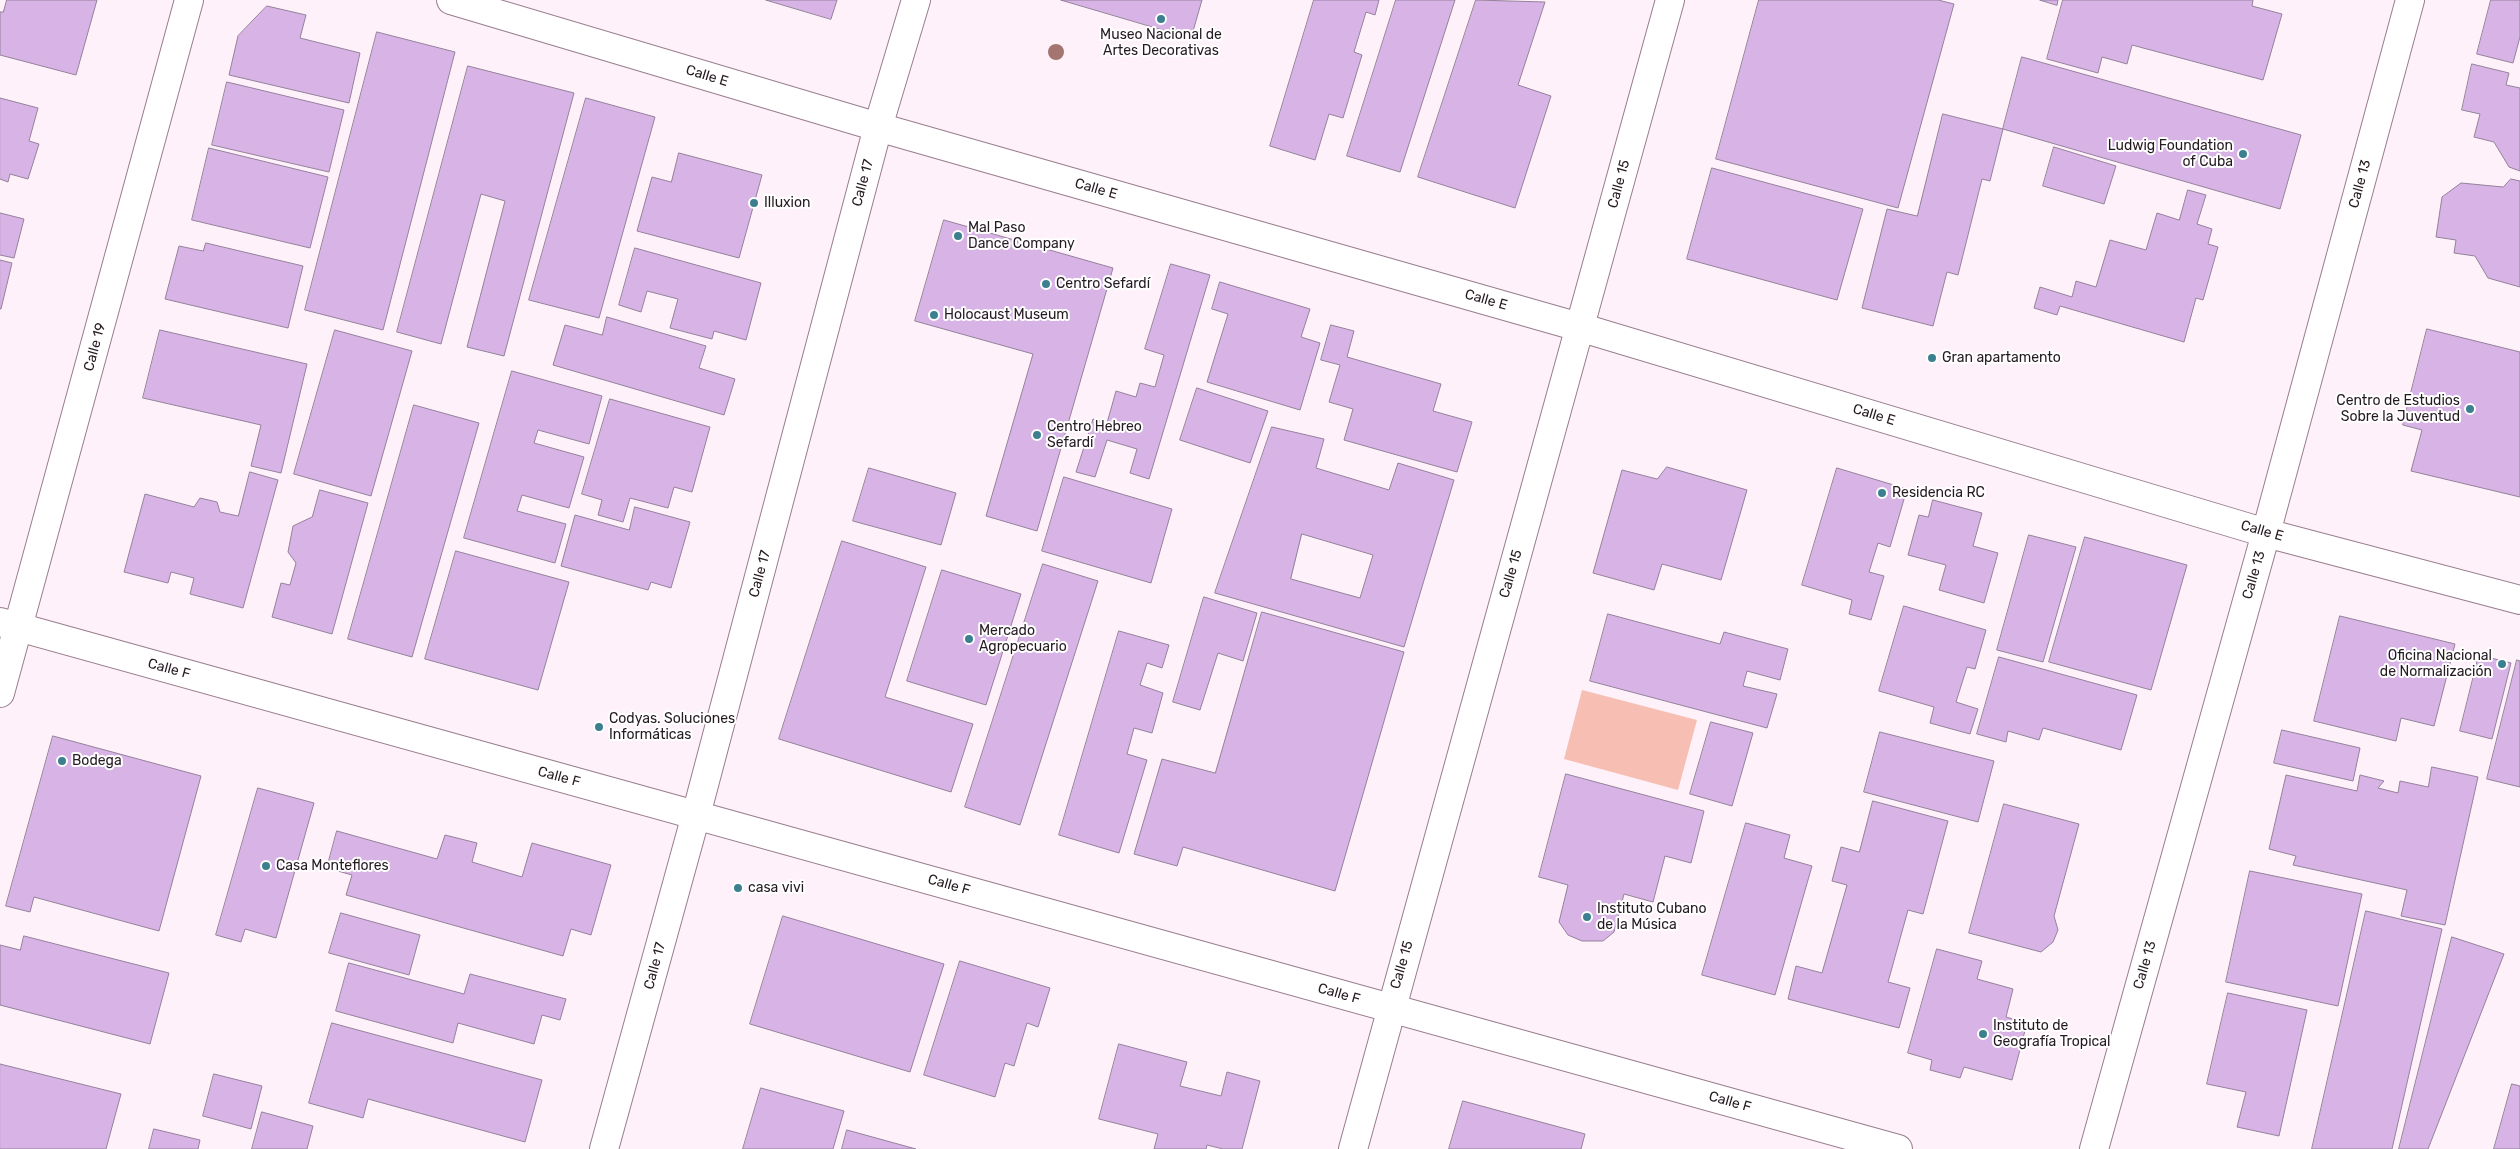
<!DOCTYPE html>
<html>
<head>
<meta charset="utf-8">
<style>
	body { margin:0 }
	canvas { display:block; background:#fef1f9 }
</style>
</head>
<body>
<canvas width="2520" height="1149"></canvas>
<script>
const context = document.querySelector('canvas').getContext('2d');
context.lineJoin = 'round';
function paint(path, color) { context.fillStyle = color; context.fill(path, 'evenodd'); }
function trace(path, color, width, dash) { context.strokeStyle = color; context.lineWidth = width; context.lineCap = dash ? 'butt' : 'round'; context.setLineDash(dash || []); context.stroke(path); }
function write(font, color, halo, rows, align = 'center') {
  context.font = font + ' Rubik,sans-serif'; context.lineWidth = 4; context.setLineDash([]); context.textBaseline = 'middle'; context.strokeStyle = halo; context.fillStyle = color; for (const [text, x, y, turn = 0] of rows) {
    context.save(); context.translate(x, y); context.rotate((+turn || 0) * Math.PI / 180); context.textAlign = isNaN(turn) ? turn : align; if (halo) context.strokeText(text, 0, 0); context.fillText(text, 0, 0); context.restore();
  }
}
const green = new Path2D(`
	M 1582,690 L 1697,720 L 1678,790 L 1564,759 Z`);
const building = new Path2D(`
	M 7,0 L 97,0 L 76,75 L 0,55 L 0,12 L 3,12 Z
	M 766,0 L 837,0 L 831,19 Z
	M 1061,0 L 1202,0 L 1191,38 Z
	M 1314,0 L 1379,0 L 1375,15 L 1366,12 L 1354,52 L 1362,55 L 1343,118 L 1329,114 L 1315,160 L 1270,146 Z
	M 1396,0 L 1455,0 L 1400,172 L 1347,156 Z
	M 1476,0 L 1545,2 L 1518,85 L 1551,96 L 1515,208 L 1418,177 Z
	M 1759,0 L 1938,0 L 1954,4 L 1898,208 L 1716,159 Z
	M 2040,0 L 2058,0 L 2057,5 Z
	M 2063,0 L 2253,0 L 2252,6 L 2282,14 L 2263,80 L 2132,45 L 2127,64 L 2102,57 L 2098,73 L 2047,59 Z
	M 2491,0 L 2520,0 L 2520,37 L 2513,63 L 2477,54 Z
	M 267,6 L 306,15 L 300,38 L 360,53 L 349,103 L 229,75 L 238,36 Z
	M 377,32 L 455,52 L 383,330 L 305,310 Z
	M 2022,57 L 2301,135 L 2280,209 L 2003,129 Z
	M 2472,64 L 2509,73 L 2506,85 L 2520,88 L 2520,171 L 2509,167 L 2494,142 L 2474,137 L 2480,114 L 2462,110 Z
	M 468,66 L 574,93 L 504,356 L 467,347 L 505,201 L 481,194 L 441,344 L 397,332 Z
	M 227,82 L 344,110 L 329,172 L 212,145 Z
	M 0,98 L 38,108 L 29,141 L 39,144 L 28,179 L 10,174 L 8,182 L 0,179 Z
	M 586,98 L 655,117 L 599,318 L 529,300 Z
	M 1943,114 L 2003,129 L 1990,181 L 1982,179 L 1958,275 L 1947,272 L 1933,326 L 1862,308 L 1887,209 L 1917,216 Z
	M 2054,147 L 2116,166 L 2104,204 L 2043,186 Z
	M 209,148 L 328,177 L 310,248 L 192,220 Z
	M 679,153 L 762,175 L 739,258 L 637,231 L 652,177 L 671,182 Z
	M 1712,168 L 1863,209 L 1837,300 L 1687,259 Z
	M 2511,179 L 2520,181 L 2520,287 L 2488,278 L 2475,256 L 2454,253 L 2456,240 L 2436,237 L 2442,197 L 2461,183 L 2503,187 Z
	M 2188,190 L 2206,195 L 2197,224 L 2212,229 L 2208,244 L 2218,247 L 2203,300 L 2196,298 L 2184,342 L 2060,306 L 2057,315 L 2034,308 L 2040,287 L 2072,297 L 2076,281 L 2096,287 L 2110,240 L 2146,250 L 2157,213 L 2179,220 Z
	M 0,213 L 24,219 L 14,258 L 0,255 Z
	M 944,220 L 1113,268 L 1037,531 L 986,516 L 1033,354 L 915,321 Z
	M 206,243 L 303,266 L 288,328 L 165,299 L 179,246 L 203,251 Z
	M 635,248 L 761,283 L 746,340 L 714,331 L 712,339 L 670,328 L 678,299 L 647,291 L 641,312 L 619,305 Z
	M 0,260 L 12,263 L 1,309 L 0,309 Z
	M 1171,264 L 1210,275 L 1149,479 L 1130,473 L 1137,449 L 1107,440 L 1095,477 L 1076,472 L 1093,419 L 1107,423 L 1116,391 L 1136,397 L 1140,383 L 1155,387 L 1164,355 L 1145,349 Z
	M 1220,282 L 1310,309 L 1301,337 L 1320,343 L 1300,410 L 1207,382 L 1228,314 L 1212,309 Z
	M 607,317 L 706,346 L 699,368 L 735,379 L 724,415 L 553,365 L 565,325 L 602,335 Z
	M 1331,325 L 1354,331 L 1347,357 L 1441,384 L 1433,411 L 1472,422 L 1457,472 L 1344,440 L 1353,409 L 1329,402 L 1340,365 L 1321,360 Z
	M 2427,329 L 2520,352 L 2520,497 L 2411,471 L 2422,430 L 2403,425 Z
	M 160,330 L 307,364 L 281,473 L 251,466 L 261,425 L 143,398 Z
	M 335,330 L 412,351 L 371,496 L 294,474 Z
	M 512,371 L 602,396 L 589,444 L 538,430 L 534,443 L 584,457 L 569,508 L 522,495 L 517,511 L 566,524 L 555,563 L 464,538 Z
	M 1197,388 L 1268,411 L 1250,463 L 1180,440 Z
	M 610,399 L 710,427 L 692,492 L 674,487 L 668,508 L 630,498 L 623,522 L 598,515 L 602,500 L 582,494 Z
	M 414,405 L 479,423 L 412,657 L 348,639 Z
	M 1272,427 L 1324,439 L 1316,468 L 1389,490 L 1398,463 L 1454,480 L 1404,647 L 1215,593 ZM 1302,534 L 1373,555 L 1360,598 L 1291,579 Z
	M 1667,467 L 1747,490 L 1721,580 L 1662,564 L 1654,590 L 1593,573 L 1622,470 L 1657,479 Z
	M 869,468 L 956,493 L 941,545 L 853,521 Z
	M 1837,468 L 1907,489 L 1890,547 L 1878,543 L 1869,572 L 1884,576 L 1871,620 L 1849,614 L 1852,600 L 1802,585 Z
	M 250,472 L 278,480 L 243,608 L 190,594 L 194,578 L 171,572 L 168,583 L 124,572 L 145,494 L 194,507 L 200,498 L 217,502 L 220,512 L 238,516 Z
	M 1064,477 L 1172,509 L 1151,583 L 1042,551 Z
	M 320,490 L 368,503 L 332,634 L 272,617 L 281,583 L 290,585 L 296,563 L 288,552 L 293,526 L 312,517 Z
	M 1933,500 L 1982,513 L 1973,546 L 1998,553 L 1984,603 L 1939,590 L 1946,565 L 1908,555 L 1919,515 L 1928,517 Z
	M 635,507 L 690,522 L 671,588 L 651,582 L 648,590 L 561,566 L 575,515 L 629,530 Z
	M 2029,535 L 2076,547 L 2043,662 L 1997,650 Z
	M 2085,537 L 2187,565 L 2151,690 L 2049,662 Z
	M 842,541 L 926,567 L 885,697 L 973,724 L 951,792 L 779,739 Z
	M 456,551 L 569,582 L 538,690 L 425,659 Z
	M 1043,564 L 1098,581 L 1020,825 L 965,807 Z
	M 942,570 L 1021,594 L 986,705 L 907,681 Z
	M 1204,597 L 1257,613 L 1243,661 L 1218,653 L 1200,710 L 1173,702 Z
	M 1904,606 L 1986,630 L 1975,669 L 1967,667 L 1956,702 L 1978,709 L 1970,734 L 1930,723 L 1934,707 L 1879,691 Z
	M 1262,612 L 1404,652 L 1335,891 L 1183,847 L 1177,866 L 1134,854 L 1162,759 L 1215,773 Z
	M 1608,614 L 1720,644 L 1724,632 L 1788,649 L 1780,680 L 1747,671 L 1743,686 L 1777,694 L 1767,728 L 1590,681 Z
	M 2340,616 L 2455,644 L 2434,726 L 2401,718 L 2396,741 L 2314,721 Z
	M 1119,631 L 1169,645 L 1162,668 L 1147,663 L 1140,685 L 1163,693 L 1152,733 L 1134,728 L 1127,754 L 1147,760 L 1119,853 L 1059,835 Z
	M 2479,655 L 2511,663 L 2492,739 L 2460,731 Z
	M 1999,657 L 2137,695 L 2121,750 L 2043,728 L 2039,740 L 2008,731 L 2006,742 L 1977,734 Z
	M 2517,660 L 2520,661 L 2520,787 L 2487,779 Z
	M 1711,722 L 1753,733 L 1732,806 L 1690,794 Z
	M 2282,730 L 2360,748 L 2353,781 L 2274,763 Z
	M 1880,732 L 1994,761 L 1978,822 L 1864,792 Z
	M 53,736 L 201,776 L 159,931 L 34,897 L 30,912 L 6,906 Z
	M 2432,767 L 2478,777 L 2445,925 L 2401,916 L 2407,890 L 2293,865 L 2296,856 L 2269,849 L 2286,775 L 2357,791 L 2360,775 L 2384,781 L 2378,788 L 2398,793 L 2400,781 L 2428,787 Z
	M 1566,774 L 1704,811 L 1691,863 L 1665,856 L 1653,902 L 1624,894 L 1614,932 L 1603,941 L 1582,941 L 1568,935 L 1559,922 L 1568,885 L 1539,877 Z
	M 258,788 L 314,803 L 276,938 L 245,929 L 241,942 L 216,935 Z
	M 1873,801 L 1948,821 L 1923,914 L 1908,910 L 1888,982 L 1910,988 L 1899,1028 L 1788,999 L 1796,966 L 1822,973 L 1847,885 L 1832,881 L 1841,847 L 1859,852 Z
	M 2004,804 L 2079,824 L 2054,916 L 2058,930 L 2053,942 L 2041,952 L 1969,933 Z
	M 1746,823 L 1790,835 L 1784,858 L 1812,866 L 1775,995 L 1702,975 Z
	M 337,831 L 437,859 L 445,835 L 477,843 L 472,862 L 522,877 L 532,843 L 611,865 L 591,935 L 571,929 L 563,956 L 346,895 L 352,875 L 327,868 Z
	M 2250,871 L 2362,894 L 2338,1006 L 2226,982 Z
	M 2366,911 L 2442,929 L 2392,1149 L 2312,1149 Z
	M 341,913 L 420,935 L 409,975 L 329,953 Z
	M 783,916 L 944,964 L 910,1072 L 750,1024 Z
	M 24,936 L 169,973 L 150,1044 L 0,1005 L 0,945 L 20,950 Z
	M 2452,937 L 2504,954 L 2428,1149 L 2399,1149 Z
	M 1937,949 L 1982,961 L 1977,979 L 2013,989 L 2006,1017 L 2027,1023 L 2012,1080 L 1964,1067 L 1960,1078 L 1930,1070 L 1932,1060 L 1908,1053 Z
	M 960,961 L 1050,988 L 1038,1027 L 1027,1023 L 1014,1066 L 1005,1063 L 995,1097 L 924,1075 Z
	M 349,963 L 464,994 L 470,974 L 566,999 L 560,1020 L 542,1015 L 534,1044 L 458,1023 L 453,1043 L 336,1011 Z
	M 2228,993 L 2307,1010 L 2279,1136 L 2237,1127 L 2246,1092 L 2207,1084 Z
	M 332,1023 L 542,1080 L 525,1142 L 368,1099 L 363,1118 L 309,1103 Z
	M 1119,1044 L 1187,1062 L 1180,1086 L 1221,1096 L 1227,1072 L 1260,1081 L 1242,1149 L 1223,1149 L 1207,1145 L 1206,1149 L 1154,1149 L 1158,1134 L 1099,1119 Z
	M 0,1064 L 121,1094 L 106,1149 L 0,1149 Z
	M 214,1074 L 262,1086 L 251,1129 L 203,1116 Z
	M 2512,1084 L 2520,1086 L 2520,1149 L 2494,1149 Z
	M 761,1088 L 844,1111 L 833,1149 L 743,1149 Z
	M 1463,1101 L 1585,1134 L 1581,1149 L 1449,1149 Z
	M 262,1112 L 313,1126 L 307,1149 L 252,1149 Z
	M 154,1129 L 200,1140 L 198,1149 L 149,1149 Z
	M 847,1130 L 916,1149 L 842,1149 Z`);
const street = new Path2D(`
	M 451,0 L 878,127 L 1579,327 L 2266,533 L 2520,600
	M 0,622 L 1898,1149
	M 0,693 L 189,0
	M 1353,1149 L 1670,0
	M 2094,1149 L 2266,533 L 2410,0`);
const secondary = new Path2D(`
	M 604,1149 L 696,815 L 878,127 L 916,0`);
const trees = [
	[1056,52]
];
const markers = [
	[1161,19,5,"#3c7f8f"],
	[2243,154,5,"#3c7f8f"],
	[754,203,5,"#3c7f8f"],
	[958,236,5,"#3c7f8f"],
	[1046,284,5,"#3c7f8f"],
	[934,315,5,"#3c7f8f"],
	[1932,358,5,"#3c7f8f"],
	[2470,409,5,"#3c7f8f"],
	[1037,435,5,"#3c7f8f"],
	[1882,493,5,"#3c7f8f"],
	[969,639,5,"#3c7f8f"],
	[2502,664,5,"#3c7f8f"],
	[599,727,5,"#3c7f8f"],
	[62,761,5,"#3c7f8f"],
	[266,866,5,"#3c7f8f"],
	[738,888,5,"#3c7f8f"],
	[1587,917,5,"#3c7f8f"],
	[1983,1034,5,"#3c7f8f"]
];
const poiNames = [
	["Museo Nacional de",1161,35,"center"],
	["Artes Decorativas",1161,51,"center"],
	["Ludwig Foundation",2233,146,"right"],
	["of Cuba",2233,162,"right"],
	["Illuxion",764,203],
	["Mal Paso",968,228],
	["Dance Company",968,244],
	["Centro Sefardí",1056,284],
	["Holocaust Museum",944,315],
	["Gran apartamento",1942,358],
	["Centro de Estudios",2460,401,"right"],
	["Sobre la Juventud",2460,417,"right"],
	["Centro Hebreo",1047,427],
	["Sefardí",1047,443],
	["Residencia RC",1892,493],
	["Mercado",979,631],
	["Agropecuario",979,647],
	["Oficina Nacional",2492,656,"right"],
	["de Normalización",2492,672,"right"],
	["Codyas. Soluciones",609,719],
	["Informáticas",609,735],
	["Bodega",72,761],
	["Casa Monteflores",276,866],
	["casa vivi",748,888],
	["Instituto Cubano",1597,909],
	["de la Música",1597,925],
	["Instituto de",1993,1026],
	["Geografía Tropical",1993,1042]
];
const streetNames = [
	["Calle E",707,76,17],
	["Calle 17",863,183,-75],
	["Calle 15",1619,184,-75],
	["Calle 13",2360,184,-75],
	["Calle E",1096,189,16],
	["Calle E",1486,300,16],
	["Calle 19",95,347,-75],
	["Calle E",1874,415,17],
	["Calle E",2262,531,16],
	["Calle 17",760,574,-75],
	["Calle 15",1511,574,-74],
	["Calle 13",2254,575,-74],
	["Calle F",169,669,15],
	["Calle F",559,777,15],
	["Calle F",949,885,16],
	["Calle 15",1402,965,-74],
	["Calle 13",2145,965,-74],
	["Calle 17",655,966,-75],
	["Calle F",1339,994,16],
	["Calle F",1730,1102,16]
];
paint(green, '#f7bfb3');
paint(building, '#d8b3e6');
trace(building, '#94829b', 1);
trace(street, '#997d8e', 30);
trace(secondary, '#997d8e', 30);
trace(street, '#fff', 28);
trace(secondary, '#fff', 28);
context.fillStyle = '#a47471';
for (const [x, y] of trees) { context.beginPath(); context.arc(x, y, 8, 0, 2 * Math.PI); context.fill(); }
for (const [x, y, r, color] of markers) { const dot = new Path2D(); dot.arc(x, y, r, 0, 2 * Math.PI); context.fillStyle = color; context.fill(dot); trace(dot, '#fff', 2); }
write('14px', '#251a21', '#fff', poiNames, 'left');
write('14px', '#251a21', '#fff', streetNames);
</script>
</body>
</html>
